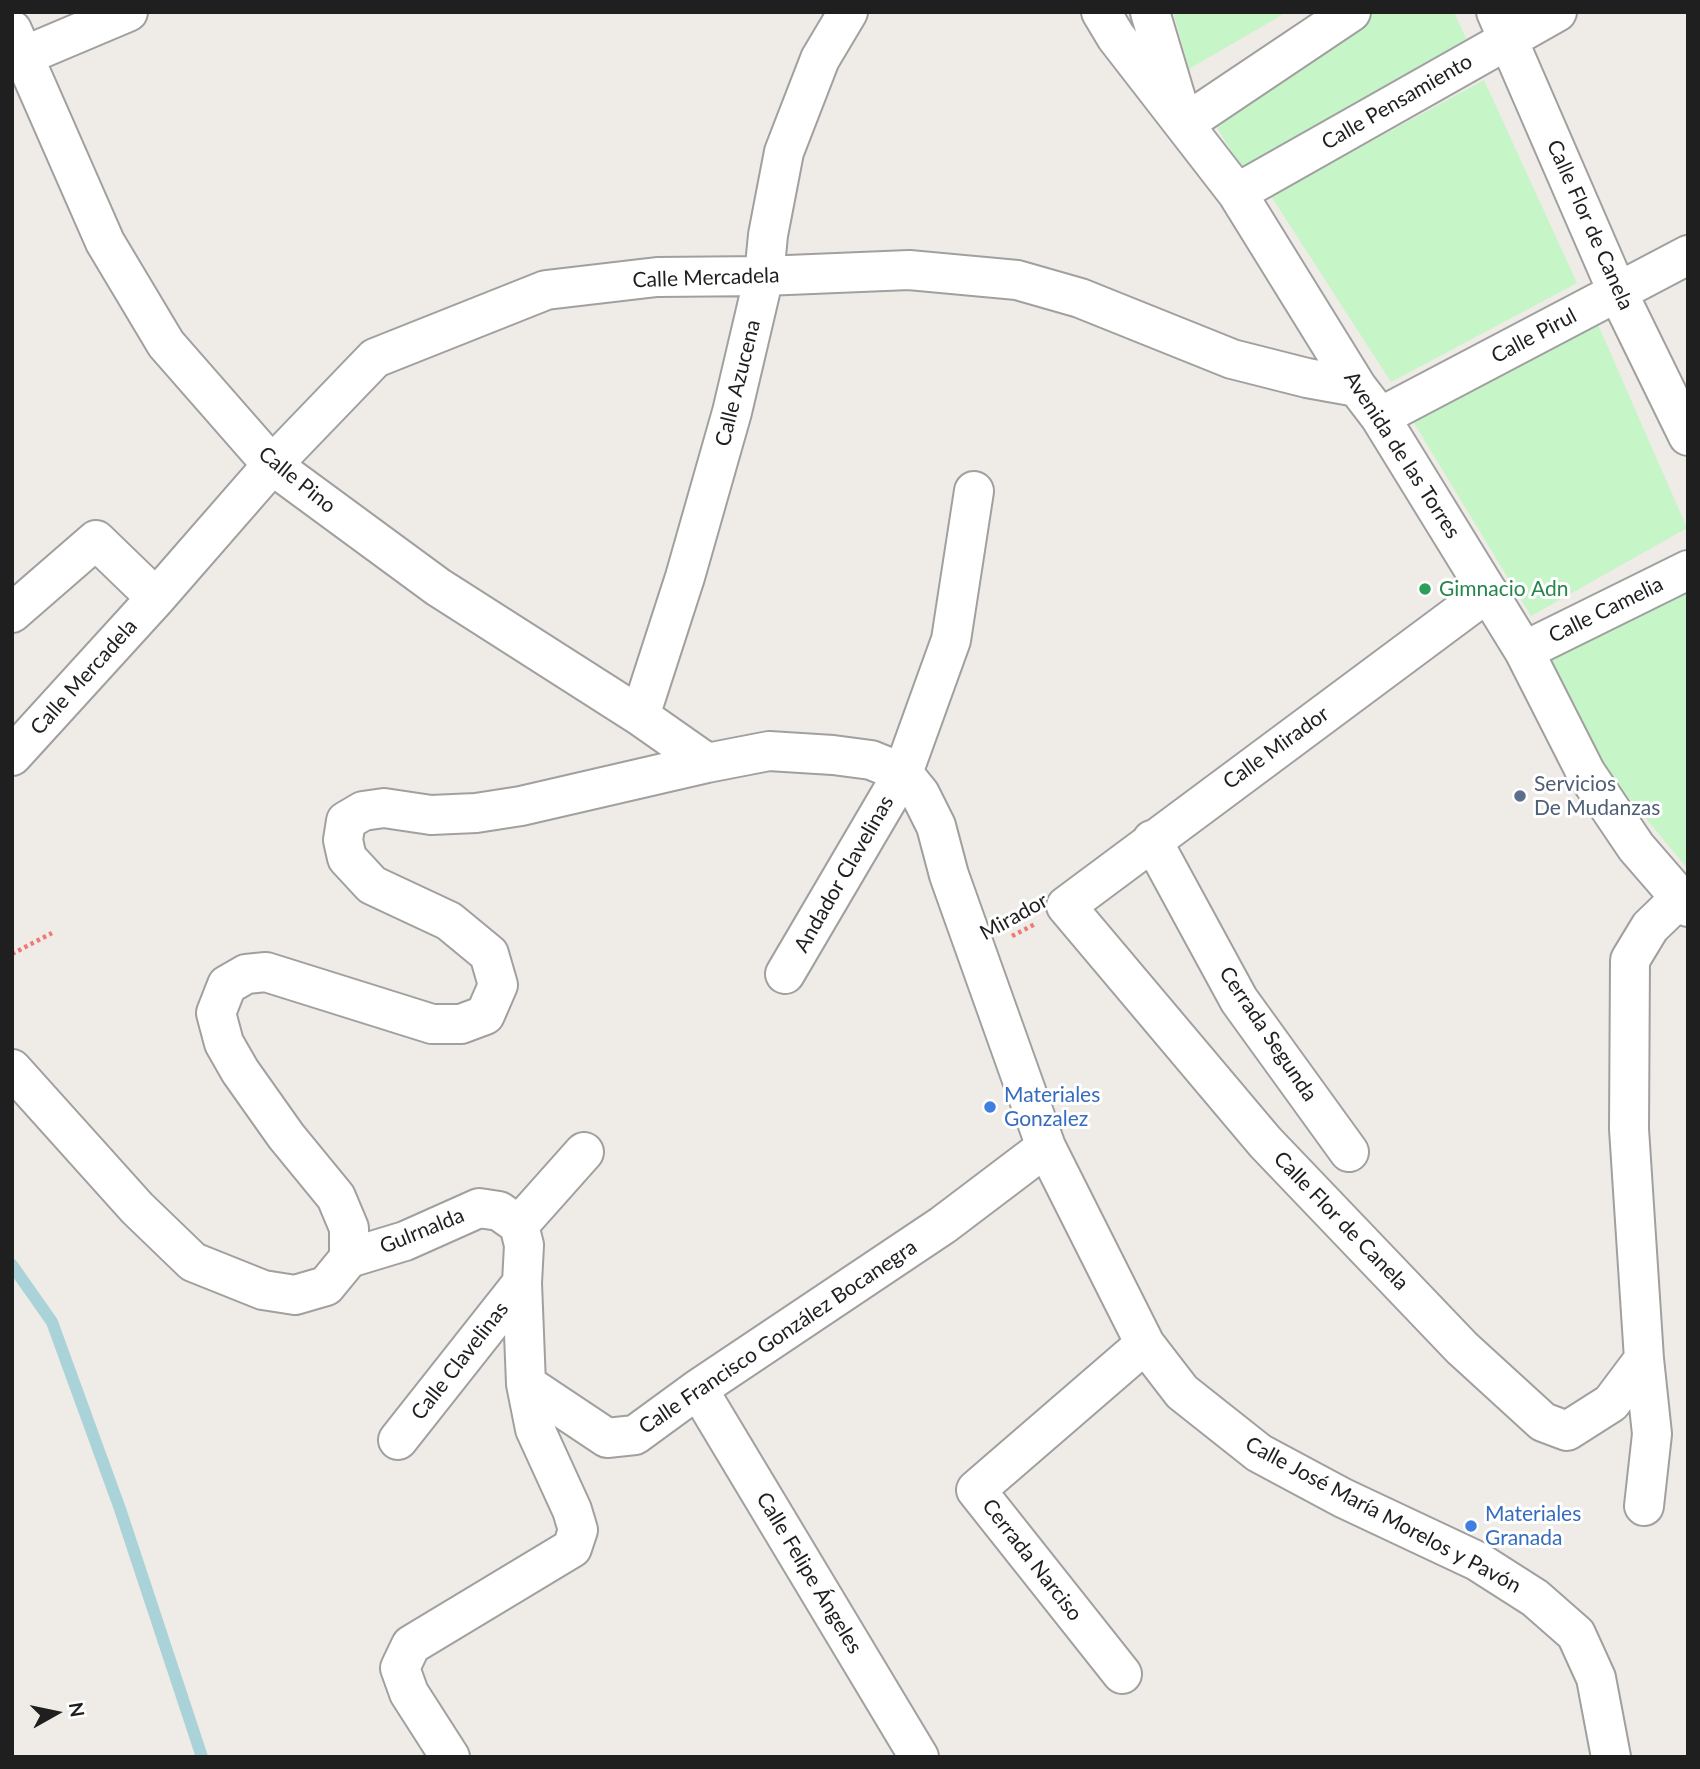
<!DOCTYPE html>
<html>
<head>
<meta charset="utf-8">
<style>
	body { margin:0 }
	#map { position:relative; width:1700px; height:1769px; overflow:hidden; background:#efebe6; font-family:Lato,sans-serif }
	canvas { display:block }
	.frame { position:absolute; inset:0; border:14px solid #1f1f1f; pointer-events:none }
	.north { position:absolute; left:21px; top:1678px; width:70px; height:70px; -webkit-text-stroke:5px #fff; paint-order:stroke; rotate:81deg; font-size:19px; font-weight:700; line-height:28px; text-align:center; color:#1f1f1f }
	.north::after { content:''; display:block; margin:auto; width:24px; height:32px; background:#1f1f1f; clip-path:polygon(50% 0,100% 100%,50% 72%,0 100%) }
</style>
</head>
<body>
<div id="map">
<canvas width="1700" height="1769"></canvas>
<div class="frame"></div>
<div class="north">N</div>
</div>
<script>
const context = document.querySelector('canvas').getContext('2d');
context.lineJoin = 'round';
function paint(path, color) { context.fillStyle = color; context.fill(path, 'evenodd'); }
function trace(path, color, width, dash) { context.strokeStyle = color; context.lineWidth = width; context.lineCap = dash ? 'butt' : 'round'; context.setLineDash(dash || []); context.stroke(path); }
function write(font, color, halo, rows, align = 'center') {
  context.font = font + ' Lato,sans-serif'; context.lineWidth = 6; context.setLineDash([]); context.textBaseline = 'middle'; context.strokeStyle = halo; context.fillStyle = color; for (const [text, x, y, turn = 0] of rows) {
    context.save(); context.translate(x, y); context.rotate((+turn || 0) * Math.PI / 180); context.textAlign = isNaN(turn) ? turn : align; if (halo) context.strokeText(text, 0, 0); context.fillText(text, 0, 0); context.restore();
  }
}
const park = new Path2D(`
	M 1173,12 L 1287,12 L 1189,69 Z
	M 1375,12 L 1454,12 L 1469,45 L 1242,169 L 1210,116 Z
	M 1484,80 L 1577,283 L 1391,382 L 1271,196 Z
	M 1596,320 L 1687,528 L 1531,616 L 1411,418 Z
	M 1688,578 L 1688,869 L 1600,763 L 1547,651 Z`);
const stream = new Path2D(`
	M 12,1265 L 52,1322 L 120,1509 L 202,1757`);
const path = new Path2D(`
	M 1012,936 L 1035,924
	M 12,954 L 52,933`);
const minor = new Path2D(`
	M 1101,12 L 1116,37 L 1237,193 L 1357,387 L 1380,417 L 1524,651 L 1586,773 L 1636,847 L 1688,907
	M 1150,12 L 1177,102
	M 1496,12 L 1617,291 L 1688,436
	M 12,30 L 105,242 L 166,344 L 272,465 L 438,587 L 640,716 L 707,763
	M 12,61 L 128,12
	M 1184,124 L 1351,12
	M 1237,193 L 1557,12
	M 1380,417 L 1688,255
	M 1488,592 L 1066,906 L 1265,1142 L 1462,1348 L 1543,1422 L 1567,1431 L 1611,1403 L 1644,1359
	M 12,613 L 96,540 L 156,598
	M 1524,651 L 1688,570
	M 640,716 L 685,577 L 732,412 L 764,276 L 768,235 L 784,152 L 820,59 L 848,12
	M 12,756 L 156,598 L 272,465 L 375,358 L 546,290 L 657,277 L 764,276 L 909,270 L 1017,280 L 1080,298 L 1232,359 L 1307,378 L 1357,387
	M 1152,840 L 1239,1000 L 1349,1152
	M 785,974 L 903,773 L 951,640 L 974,491
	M 12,1069 L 137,1208 L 193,1262 L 263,1290 L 295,1295 L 326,1286 L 349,1258 L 349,1228 L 336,1197 L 286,1136 L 240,1071 L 224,1043 L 216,1013 L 227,985 L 246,974 L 266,972 L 432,1024 L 461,1024 L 485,1015 L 498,985 L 489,954 L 449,921 L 372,885 L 347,858 L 343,840 L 346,821 L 363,811 L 384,808 L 431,815 L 476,813 L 521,806 L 707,763 L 769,751 L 833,755 L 871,760 L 903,773 L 920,794 L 936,826 L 949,875 L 1046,1147 L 1145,1344 L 1182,1392 L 1259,1453 L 1343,1498 L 1477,1561 L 1535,1598 L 1576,1634 L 1596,1678 L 1611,1757
	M 519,1225 L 584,1152
	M 349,1258 L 405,1241 L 479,1208 L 499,1211 L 519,1225
	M 526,1384 L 607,1438 L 635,1435 L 698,1389 L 943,1225 L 1046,1147
	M 698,1389 L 919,1757
	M 398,1440 L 522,1283
	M 1644,1506 L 1652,1434 L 1644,1359 L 1629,1129 L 1630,960 L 1650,927 L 1679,899 L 1688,896
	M 1122,1674 L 976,1490 L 1145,1344
	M 450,1757 L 409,1693 L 400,1668 L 411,1645 L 572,1548 L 578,1530 L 572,1510 L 535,1429 L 526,1384 L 522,1283 L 524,1245 L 519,1225`);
const markers = [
	[1425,589,7,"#2e9e5b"],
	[1520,796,7,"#5c6f8a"],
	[990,1107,7,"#3f7fe0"],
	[1471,1526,7,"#3f7fe0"]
];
const streetNames = [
	["Calle Pensamiento",1397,102,-30],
	["Calle Flor de Canela",1590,225,66],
	["Calle Mercadela",706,278,-2],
	["Calle Pirul",1534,336,-28],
	["Calle Azucena",738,383,-76],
	["Avenida de las Torres",1402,455,57],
	["Calle Pino",297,480,39],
	["Calle Camelia",1606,610,-26],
	["Calle Mercadela",84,677,-48],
	["Calle Mirador",1276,748,-36],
	["Andador Clavelinas",844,874,-60],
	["Mirador",1014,917,-29],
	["Cerrada Segunda",1268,1034,56],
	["Calle Flor de Canela",1341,1221,46],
	["Gulrnalda",422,1231,-22],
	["Calle Francisco González Bocanegra",778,1337,-34],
	["Calle Clavelinas",460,1361,-52],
	["Calle José María Morelos y Pavón",1383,1515,28],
	["Cerrada Narciso",1032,1560,52],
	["Calle Felipe Ángeles",809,1573,59]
];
const leisureNames = [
	["Gimnacio Adn",1439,589]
];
const serviceNames = [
	["Servicios",1534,784],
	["De Mudanzas",1534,808]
];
const shopNames = [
	["Materiales",1004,1095],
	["Gonzalez",1004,1119],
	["Materiales",1485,1514],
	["Granada",1485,1538]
];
paint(park, '#c6f5c7');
trace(stream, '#aad2d9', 12);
trace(minor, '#a0a0a0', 42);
trace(path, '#ef7a77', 4.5, [3.5, 3.5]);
trace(minor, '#fff', 38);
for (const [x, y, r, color] of markers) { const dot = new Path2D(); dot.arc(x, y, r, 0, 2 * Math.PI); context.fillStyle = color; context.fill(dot); trace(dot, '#fff', 2.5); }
write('21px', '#1f1f1f', '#fff', streetNames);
write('21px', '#27864d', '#fff', leisureNames, 'left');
write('21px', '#4e5e75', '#fff', serviceNames, 'left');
write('21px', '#366cbe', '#fff', shopNames, 'left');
</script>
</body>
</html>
